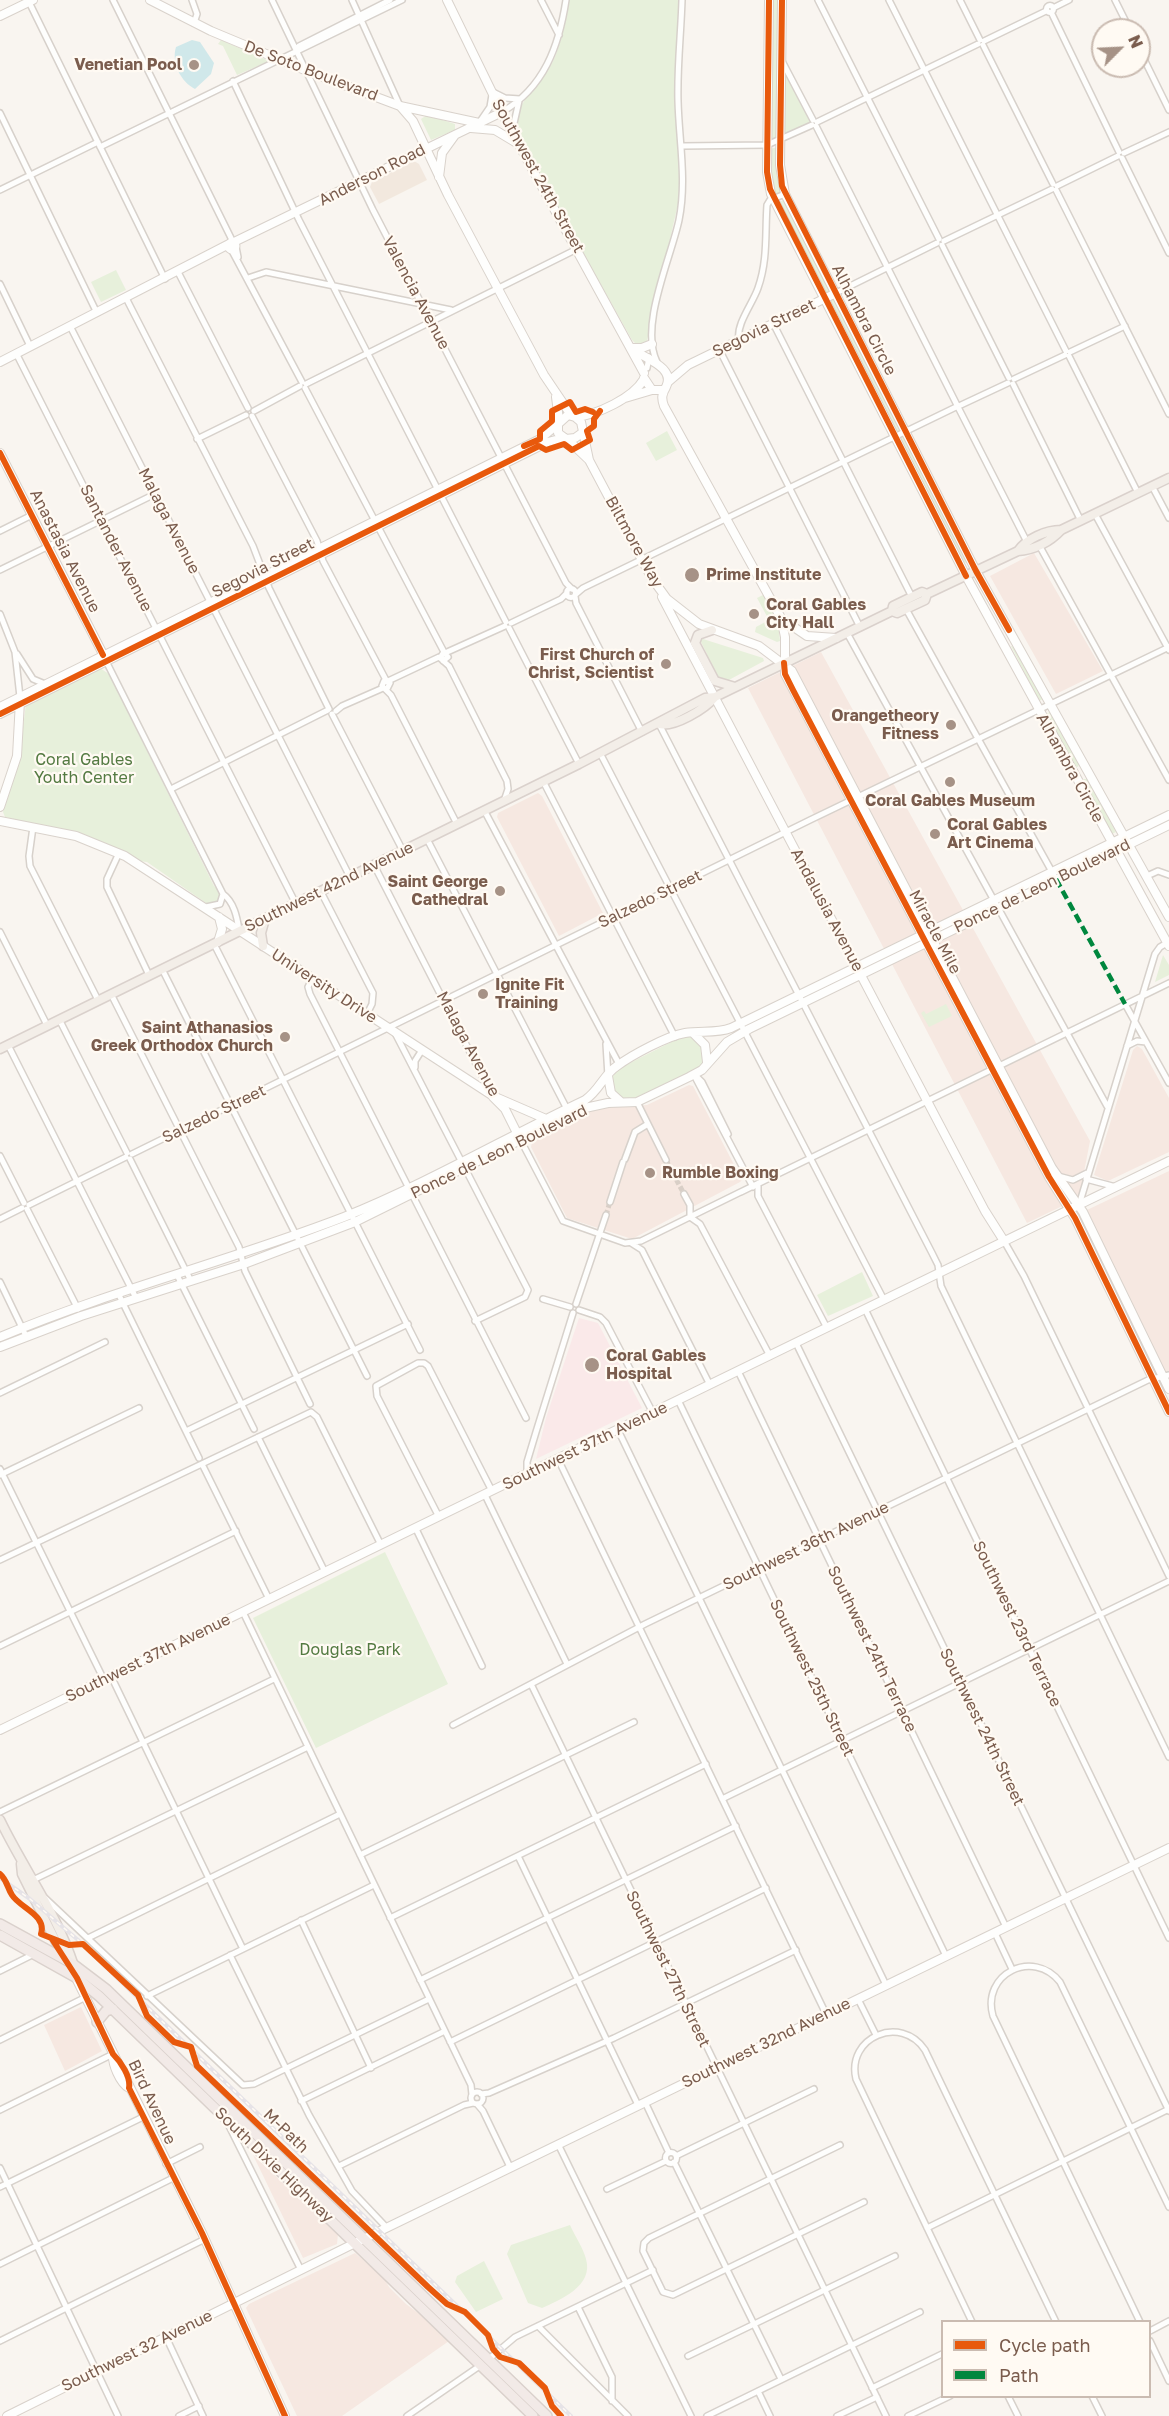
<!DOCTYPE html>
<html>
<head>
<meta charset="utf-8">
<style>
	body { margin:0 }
	#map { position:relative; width:1169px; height:2416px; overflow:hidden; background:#f9f5f0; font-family:"Golos Text",sans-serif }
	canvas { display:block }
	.legend { position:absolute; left:941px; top:2320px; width:210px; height:78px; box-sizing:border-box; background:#fffaf3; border:2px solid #cabbb1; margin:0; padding:8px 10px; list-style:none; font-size:18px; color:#7a5c4d }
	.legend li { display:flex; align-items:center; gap:12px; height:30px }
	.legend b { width:30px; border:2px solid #cabbb1 }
	.north { position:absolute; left:1091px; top:18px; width:60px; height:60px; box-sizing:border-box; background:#fffaf3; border:2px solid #cabbb1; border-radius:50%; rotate:66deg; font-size:16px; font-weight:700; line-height:24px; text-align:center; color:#7a5c4d }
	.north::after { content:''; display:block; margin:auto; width:21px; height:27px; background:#a69286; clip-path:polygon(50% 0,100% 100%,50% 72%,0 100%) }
</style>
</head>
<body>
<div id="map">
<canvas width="1169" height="2416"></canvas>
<ul class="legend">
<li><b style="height:8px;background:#e8590c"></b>Cycle path</li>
<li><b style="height:8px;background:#00873e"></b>Path</li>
</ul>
<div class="north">N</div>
</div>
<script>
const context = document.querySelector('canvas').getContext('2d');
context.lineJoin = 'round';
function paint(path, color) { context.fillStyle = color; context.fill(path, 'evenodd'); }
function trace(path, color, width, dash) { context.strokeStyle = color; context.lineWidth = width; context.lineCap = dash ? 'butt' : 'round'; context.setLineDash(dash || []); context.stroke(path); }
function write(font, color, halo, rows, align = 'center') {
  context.font = font + ' "Golos Text",sans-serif'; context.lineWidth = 4.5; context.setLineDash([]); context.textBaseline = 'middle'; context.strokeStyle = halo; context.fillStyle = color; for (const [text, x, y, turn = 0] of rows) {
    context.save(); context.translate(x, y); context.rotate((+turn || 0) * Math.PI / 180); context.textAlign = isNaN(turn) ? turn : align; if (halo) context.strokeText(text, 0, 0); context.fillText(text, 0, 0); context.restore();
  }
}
const residential = new Path2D(`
	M 414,161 L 419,164 L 427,180 L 379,204 L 370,187 L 372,182 Z`);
const commercial = new Path2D(`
	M 1034,553 L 1103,671 L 1056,694 L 990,576 Z
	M 821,652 L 1090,1141 L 1079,1198 L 1027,1223 L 748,688 Z
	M 538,793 L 542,796 L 603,913 L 559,936 L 497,817 L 498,813 Z
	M 1137,1046 L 1142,1049 L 1169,1098 L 1169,1152 L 1108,1181 L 1094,1175 L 1133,1050 Z
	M 689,1085 L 693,1086 L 742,1180 L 740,1182 L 632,1239 L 567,1218 L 531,1147 L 533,1138 L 596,1108 L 647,1105 Z
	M 1169,1171 L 1169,1379 L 1087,1210 Z
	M 81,2007 L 102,2051 L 65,2071 L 44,2025 Z
	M 253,2155 L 338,2234 L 337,2244 L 303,2258 Z
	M 355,2253 L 384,2278 L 389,2287 L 406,2304 L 425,2318 L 449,2341 L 342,2416 L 297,2416 L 246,2308 L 249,2304 Z`);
const medical = new Path2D(`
	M 579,1318 L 598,1323 L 642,1408 L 536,1459 L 546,1418 Z`);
const green = new Path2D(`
	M 568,0 L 680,0 L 680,195 L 646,345 L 637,345 L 632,340 L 517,136 C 510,102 542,86 554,59 C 562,41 566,19 568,0 Z
	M 771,0 L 780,0 L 777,139 L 770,142 Z
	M 221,40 L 267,60 L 267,62 L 237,75 L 223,46 L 218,44 Z
	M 783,68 L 810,122 L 783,136 Z
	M 427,115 L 455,124 L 455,130 L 431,140 L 421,119 Z
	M 778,147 L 778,178 L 782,192 L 774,196 L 770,180 L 770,149 Z
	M 785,199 L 832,291 L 825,295 L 778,203 Z
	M 116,270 L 126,290 L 101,302 L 91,282 Z
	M 835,297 L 902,431 L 896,434 L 828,301 Z
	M 667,431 L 677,450 L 656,461 L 646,443 Z
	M 905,436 L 969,561 L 965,563 L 898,439 Z
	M 765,594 L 778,621 L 780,641 L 777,642 L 755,632 L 756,627 L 769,620 L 757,598 Z
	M 703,639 L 763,658 L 764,661 L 727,681 L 716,678 L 706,659 L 707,654 L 700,640 Z
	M 1011,646 L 1014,647 L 1043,699 L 1039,701 Z
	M 100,668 L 109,674 L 214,886 L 221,892 L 218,903 L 206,903 L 147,862 L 139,861 L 87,837 L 5,817 L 3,812 L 19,758 L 26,704 Z
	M 1050,712 L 1079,764 L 1078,767 L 1075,766 L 1046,714 Z
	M 1084,779 L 1087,779 L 1116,832 L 1112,834 L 1083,782 Z
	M 1163,955 L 1169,965 L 1169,975 L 1155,982 Z
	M 946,1004 L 952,1016 L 929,1027 L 921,1013 L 924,1011 L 926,1014 Z
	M 688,1035 L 701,1043 L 705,1059 L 702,1066 L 635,1100 L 622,1100 L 613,1091 L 612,1077 L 620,1068 L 681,1037 Z
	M 862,1272 L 873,1296 L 828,1316 L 817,1295 Z
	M 385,1552 L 448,1684 L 316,1748 L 253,1618 Z
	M 570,2225 C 575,2236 583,2248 586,2259 C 594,2286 560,2300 542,2308 L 528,2303 L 507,2254 L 511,2245 Z
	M 484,2261 L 503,2299 L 476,2312 L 455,2282 L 457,2276 Z`);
const water = new Path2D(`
	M 192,40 L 200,42 L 214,63 L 211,74 L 195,89 C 181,82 171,63 176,47 Z`);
const streetTunnel = new Path2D(`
	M 666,1160 L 684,1194
	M 606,1215 L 610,1202`);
const street = new Path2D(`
	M 28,0 L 165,279
	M 113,0 L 233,242
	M 192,0 L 197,14 L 194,23
	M 272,0 L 373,210 L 566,583 L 572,589
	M 352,0 L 400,106
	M 541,0 L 559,35
	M 818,0 L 939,239
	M 889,0 L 1066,351
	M 960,0 L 980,40
	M 1115,0 L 1130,30
	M1046.5 9a3.5 3.5 0 1 1 7 0a3.5 3.5 0 1 1-7 0Z
	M 1053,8 L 1069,0
	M 1051,12 L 1119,152
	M 984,41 L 1046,11
	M 983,45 L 1053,184
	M 1139,49 L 1169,110
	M 296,50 L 299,46 L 390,0
	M 782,61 L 813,120
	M 233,81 L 299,220 L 506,622
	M 493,92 L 505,98 L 520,99
	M 502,112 C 544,88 559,46 566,0
	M 0,113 L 97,313
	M 817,122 L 978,44
	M 479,123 L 490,107 L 492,95
	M 816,126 L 957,405
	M 512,132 L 519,101
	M 682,146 L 767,145 L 812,125
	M 100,147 L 402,0
	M 1124,153 L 1169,132
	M 1122,158 L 1169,253
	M 1057,186 L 1118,156
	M 0,190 L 98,142
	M 1056,190 L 1169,414
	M 944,241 L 1052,189
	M 942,245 L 1009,378
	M 236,247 L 238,257
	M 231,249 L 302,382
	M 178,272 L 248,408
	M 248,278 L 266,272 L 451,310
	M 0,284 L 30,346
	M 836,293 L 937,243
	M 126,298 L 253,546 L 269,588 L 329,709
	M 773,323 L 912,597
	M 70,326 L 350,877
	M 739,339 C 736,324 753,303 758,288 C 768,260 765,233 767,205 L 770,200 L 785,194
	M 719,349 L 860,627
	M 1070,352 L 1125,326
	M 16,353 L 296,904
	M 1069,356 L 1138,493
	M 657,362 C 639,326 671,258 679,220 C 687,180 679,141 678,101 C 677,67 681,34 682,0
	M 647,368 L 649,357
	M 1014,379 L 1065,355
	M 306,384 L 577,249
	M 1013,384 L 1081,521
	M 305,388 L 444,652
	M 961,405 L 1008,383
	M 959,409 L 1027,542
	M 254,411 L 300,386
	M 252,416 L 317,541 L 323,561 L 386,680
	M 197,439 L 246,415
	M 1152,486 L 1169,518
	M 1095,514 L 1169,650
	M 0,531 L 32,515
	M 1039,545 L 1169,780
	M 0,570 L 155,494
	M566.5 593a4.5 4.5 0 1 1 9 0a4.5 4.5 0 1 1-9 0Z
	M 576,594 L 583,588 L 956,407
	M 575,596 L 576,603 L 642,732
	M 906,609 L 1056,879
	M 0,614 L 15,652 L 20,697
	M 511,623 L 561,599 L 567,593
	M 509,628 L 579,764
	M 847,633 L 1107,1106
	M 445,653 L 505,626
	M 17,654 L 33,679 L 45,684
	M 106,661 L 223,894 C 234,902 237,917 239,930
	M 443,661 L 448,657 L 444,652 L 440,658 L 449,666 L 507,781 L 508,789 L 504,801
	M 388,681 L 439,657
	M 387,689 L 390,683 L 384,681 L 382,686 L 391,695 L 457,824
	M 336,711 L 342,706 L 383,688
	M 332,714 L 403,851
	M 659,724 L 932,1253 L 938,1265 L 941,1286 L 1169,1757
	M 600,753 L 884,1300
	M 543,781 L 675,1037
	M 171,789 L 328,710
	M 484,810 L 619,1064
	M 33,827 L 29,856 L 30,866 L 98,1000
	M 427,839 L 567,1109
	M 119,853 L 107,879 L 107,887 L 149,975
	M 374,865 L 492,1095
	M 1147,876 L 1158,871 L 1169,875
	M 321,892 L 373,993 L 372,1004 L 367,1014
	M 206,907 L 220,904 L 223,894
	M 0,932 L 47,1025
	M 214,944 L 420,1350
	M 162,969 L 367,1376
	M 312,979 L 308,987 L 310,994 L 526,1418
	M 111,994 L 239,1247 L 245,1271 L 310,1404
	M 1125,1004 L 1169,1083
	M 59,1019 L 127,1153
	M 395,1033 L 528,1290 L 525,1297 L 475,1321
	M 606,1044 L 608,1076
	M 8,1045 L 136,1298
	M 1127,1046 L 1137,1041 L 1146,1042
	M 415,1067 L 415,1061 L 422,1050
	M 694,1075 L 753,1187
	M 697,1077 L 702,1082 L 728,1134
	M 637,1102 L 666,1160
	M 519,1137 L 563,1221 L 625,1243 L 641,1241 L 767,1179
	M 132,1154 L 810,820 L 1169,647
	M 0,1156 L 24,1203
	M 130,1159 L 191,1281
	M 625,1159 L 635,1132 L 648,1124
	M 1058,1176 L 1073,1180 L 1087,1173
	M 1086,1179 L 1116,1187
	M 758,1185 L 758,1196 L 827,1328
	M 741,1192 L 1169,983
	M 684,1194 L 690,1205 L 690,1217 L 700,1224 L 770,1356
	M 610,1202 L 623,1162
	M 29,1205 L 126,1157
	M 1079,1205 L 1155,954 L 1160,947 L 1167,943
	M 27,1209 L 78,1309
	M 0,1219 L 22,1208
	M 1004,1241 L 1024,1276 L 1169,1576
	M 631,1243 L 642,1250 L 710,1385
	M 177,1275 L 254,1429
	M 0,1282 L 26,1336
	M 118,1293 L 199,1458
	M 543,1299 L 570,1307
	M 576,1304 L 606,1215
	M 865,1309 L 1169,1938
	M 579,1310 L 600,1317 L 606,1323 L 653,1413
	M 796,1343 L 1169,2111
	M 738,1371 L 1006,1927
	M 0,1393 L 105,1342
	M 678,1400 L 946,1956
	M 618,1430 L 886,1985
	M 186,1431 L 408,1324
	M 258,1437 L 325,1572
	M 558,1459 L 826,2014
	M 202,1464 L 269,1599
	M 0,1469 L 104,1680
	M 527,1474 L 527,1462 L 536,1432 L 573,1313
	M 0,1475 L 139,1408
	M 485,1495 L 567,1664
	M 439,1517 L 377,1396 L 376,1386 L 418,1363 L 424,1363 L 428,1366 L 492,1491
	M 416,1529 L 482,1666
	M 0,1560 L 311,1412 L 317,1417 L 381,1545
	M 243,1612 L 471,2085 L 472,2095
	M 0,1646 L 236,1531
	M 111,1676 L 243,1949
	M 531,1684 L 886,2416
	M 453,1725 L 645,1624 L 1148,1380 L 1169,1375
	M 722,1799 L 1169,1581
	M 0,1812 L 274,1679
	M 360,1855 L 634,1722
	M 518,1856 L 638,2105
	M 33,1880 L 308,1747
	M 45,1898 L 243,2085 L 254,2084 L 429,1999
	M 390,1918 L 706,1764
	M 301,1920 L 371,2068
	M 995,1933 L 1012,1969
	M 88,1938 L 340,1814
	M 230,1955 L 309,2115 L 352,2191 L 387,2228
	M 0,1971 L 34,1954
	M 420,1980 L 736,1826
	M 147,1996 L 374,1885
	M 858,1999 L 876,2035
	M 0,2040 L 86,1997
	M 450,2042 L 766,1888
	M471 2098a6 6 0 1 1 12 0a6 6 0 1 1-12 0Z
	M 481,2094 L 489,2093 L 614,2038 L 796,1950
	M 301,2101 L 445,2031
	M 645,2102 L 669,2153
	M 477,2104 L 483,2111 L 510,2167
	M 0,2110 L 113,2054
	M 228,2124 L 301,2270
	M 558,2144 L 691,2416
	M 840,2145 L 649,2238 L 644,2243 L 643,2251 L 663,2292 L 673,2295 L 864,2202
	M665.5 2158a5.5 5.5 0 1 1 11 0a5.5 5.5 0 1 1-11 0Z
	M 676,2156 L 814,2089
	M 674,2162 L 781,2379
	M 166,2164 L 200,2147
	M 339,2166 L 464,2105 L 473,2103
	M 0,2168 L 118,2416
	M 0,2187 L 143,2117
	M 607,2189 L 666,2161
	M 927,2228 L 1169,2109
	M 0,2264 L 173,2178
	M 578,2307 L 612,2377 L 612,2401
	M 972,2322 L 856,2079 C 846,2037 901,2014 925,2050 L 1056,2322
	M 1140,2322 L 993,2016 C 981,1974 1033,1948 1060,1982 L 1169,2207
	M 538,2326 L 628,2416
	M 1150,2331 L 1169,2321
	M 166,2337 L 203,2416
	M 0,2341 L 203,2240
	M 1150,2341 L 1169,2381
	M 688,2356 L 895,2256
	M 489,2359 L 515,2337 L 653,2270
	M 872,2388 L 942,2354
	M 758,2391 L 770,2416
	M 1008,2396 L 1018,2416
	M 1092,2396 L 1102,2416
	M 179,2416 L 199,2406
	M 407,2416 L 481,2365
	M 707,2416 L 920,2312
	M 837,2416 L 877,2397
	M 908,2416 L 950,2396`);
const secondary = new Path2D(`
	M 150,0 L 211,31 L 307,71 L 400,106 L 479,123
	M 447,0 L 506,121 L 644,373
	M 769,0 L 767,172 L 771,194 L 966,576 L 1169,946
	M 782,0 L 780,165 L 785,194 L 976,571 L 1169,917
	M 0,16 L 33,0
	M 400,106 L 413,121 L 448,195 L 544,375 L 571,415
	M 471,128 L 495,130 L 520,145
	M 439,177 L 442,153 L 455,135
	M 234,242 L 502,112
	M228.5 246a3.5 3.5 0 1 1 7 0a3.5 3.5 0 1 1-7 0Z
	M 633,348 L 642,348 L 652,344
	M 634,350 C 646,359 676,368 666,387 C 662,394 661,398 664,406 L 781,618 L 785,637 L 785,674 L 1049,1177 L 1075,1218 L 1169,1412
	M 0,362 L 229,244
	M 644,378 L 652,390 L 664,390
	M 668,382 L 688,365 L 836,293
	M 556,397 L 559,420
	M 625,398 L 652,390
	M 575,417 C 597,415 633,398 644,379
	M 582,433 L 575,438 L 566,439 L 558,433 L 558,424 L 568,415 L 575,417 L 581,422 L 589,460 L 651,577 L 667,599 L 699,624 L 759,646 L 792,671 L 1052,1168 L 1083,1212 L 1169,1389
	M 568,440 L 589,460
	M 0,453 L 106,660
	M 662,597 L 985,1211 L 1004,1241
	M 782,619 L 807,636 L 836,638
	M 0,707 L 540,439 L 558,424
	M 0,714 L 548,442 L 563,438
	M 0,807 L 17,756 L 20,701
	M 0,821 L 76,836 L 125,856 L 493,1096 L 546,1119
	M 218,942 L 222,929 L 219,917
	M 694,1034 L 705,1045 L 707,1062
	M 608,1076 L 611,1093 L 621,1102
	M 493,1097 L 505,1109 L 517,1133
	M 0,1337 C 112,1290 230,1261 344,1217 C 426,1184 505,1138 585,1100 C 599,1091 604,1074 617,1066 C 632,1055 667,1036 685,1033 C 701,1030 715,1034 731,1028 L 1169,815
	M 0,1347 L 81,1316 L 244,1264 L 355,1222 L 585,1108 L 608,1103 L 637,1102 L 689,1077 L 702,1070 L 727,1042 L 749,1029 L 1169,825
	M 0,1730 L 1169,1161
	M 77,1980 L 202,2233 L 285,2416
	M 113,2054 C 112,2064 120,2083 129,2088
	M 7,2416 L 347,2247 L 1169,1848`);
const primary = new Path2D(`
	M 1018,551 C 1026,539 1046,530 1061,530
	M 892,611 L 893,606 L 922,592 L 927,594
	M 712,630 L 698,635 L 695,643 L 715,681 L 735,687
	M 659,724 C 674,728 705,709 715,697
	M 263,946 L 261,933 L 265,919
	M 0,1049 L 579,764 L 705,698 L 715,697 L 892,611 L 897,613 L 925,600 L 927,594 L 1018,551 C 1034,550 1050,542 1061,530 L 1169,478
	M 0,1820 C 24,1870 57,1913 74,1966
	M 21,1864 L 22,1874 L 65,1960`);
const highway = new Path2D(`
	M 0,1924 L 73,1964 L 106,1989 L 547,2416
	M 0,1935 L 77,1978 L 99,1996 L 533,2416
	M 97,2022 L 106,2011 L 113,2009`);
const rail = new Path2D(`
	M 0,1878 L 30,1899 L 78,1940 L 571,2416`);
const quiet = new Path2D(`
	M 1056,879 L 1125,1004`);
const cycleway = new Path2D(`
	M 769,0 L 767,172 L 770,189 L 966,576
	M 782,0 L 780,165 L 782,186 L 976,571 L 1009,630
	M 524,446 L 540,439 L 540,431 L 552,421 L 552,411 L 570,402 L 576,412 L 585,409 L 593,412
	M 0,453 L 103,655
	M 784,663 L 785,674 L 793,690 L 1049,1177 L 1075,1218 L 1169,1412
	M 0,714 L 539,446 L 546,450 L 564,444 L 572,450 L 590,440 L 587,431 L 594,426 L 594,419 L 600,411
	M 0,1874 C 7,1880 7,1887 12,1895 C 20,1908 47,1915 41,1934 L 69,1945 L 83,1944 L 138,1995 L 147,2016 L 174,2042 L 191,2047 L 197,2066 L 428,2287 L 447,2304 L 465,2312 L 488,2335 L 493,2349 L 500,2357 L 519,2363 L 545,2388 L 552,2406 L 561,2416
	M 52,1939 L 77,1978 L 113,2054 C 121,2062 131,2077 129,2088 L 202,2233 L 285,2416`);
const markers = [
	[194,65,6,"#a69286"],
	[692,575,8,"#a69286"],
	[754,614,6,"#a69286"],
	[666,664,6,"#a69286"],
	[951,725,6,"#a69286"],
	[950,782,6,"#a69286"],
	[935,834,6,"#a69286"],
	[500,891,6,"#a69286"],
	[483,994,6,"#a69286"],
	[285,1037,6,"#a69286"],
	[650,1173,6,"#a69286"],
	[592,1365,8,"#a69286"]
];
const poiNames = [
	["Venetian Pool",182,65,"right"],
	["Prime Institute",706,575],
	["Coral Gables",766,605],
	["City Hall",766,623],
	["First Church of",654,655,"right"],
	["Christ, Scientist",654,673,"right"],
	["Orangetheory",939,716,"right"],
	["Fitness",939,734,"right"],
	["Coral Gables Museum",950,801,"center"],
	["Coral Gables",947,825],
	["Art Cinema",947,843],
	["Saint George",488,882,"right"],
	["Cathedral",488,900,"right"],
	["Ignite Fit",495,985],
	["Training",495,1003],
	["Saint Athanasios",273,1028,"right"],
	["Greek Orthodox Church",273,1046,"right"],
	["Rumble Boxing",662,1173],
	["Coral Gables",606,1356],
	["Hospital",606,1374]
];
const streetNames = [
	["De Soto Boulevard",311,71,21],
	["Anderson Road",372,175,-27],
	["Southwest 24th Street",538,176,61],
	["Valencia Avenue",416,293,62],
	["Alhambra Circle",864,320,63],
	["Segovia Street",764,328,-26],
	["Malaga Avenue",169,521,63],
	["Biltmore Way",634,542,61],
	["Santander Avenue",116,548,63],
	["Anastasia Avenue",65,551,63],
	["Segovia Street",263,568,-27],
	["Alhambra Circle",1070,768,61],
	["Ponce de Leon Boulevard",1042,886,-26],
	["Southwest 42nd Avenue",329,887,-26],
	["Salzedo Street",650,899,-26],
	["Andalusia Avenue",827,910,62],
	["Miracle Mile",935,932,62],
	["University Drive",324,986,33],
	["Malaga Avenue",468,1044,62],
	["Salzedo Street",214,1114,-26],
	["Ponce de Leon Boulevard",499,1152,-26],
	["Southwest 37th Avenue",585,1446,-26],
	["Southwest 36th Avenue",806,1546,-26],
	["Southwest 23rd Terrace",1017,1624,64],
	["Southwest 24th Terrace",872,1649,64],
	["Southwest 37th Avenue",148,1658,-26],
	["Southwest 25th Street",812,1678,64],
	["Southwest 24th Street",982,1727,64],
	["Southwest 27th Street",668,1969,64],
	["Southwest 32nd Avenue",766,2043,-26],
	["Bird Avenue",152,2102,65],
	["M-Path",286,2131,44],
	["South Dixie Highway",274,2165,44],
	["Southwest 32 Avenue",137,2351,-26]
];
const parkNames = [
	["Coral Gables",84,760],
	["Youth Center",84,778],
	["Douglas Park",350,1650]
];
paint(residential, '#f2e8de');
paint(commercial, '#f6e8e1');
paint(medical, '#fae9e9');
paint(green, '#e7f0db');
paint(water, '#d0e8ea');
trace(streetTunnel, '#d9cfc7', 5, [5, 2.5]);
trace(street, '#d7d1cb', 8);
trace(secondary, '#d9d2cb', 10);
trace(primary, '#dad1cc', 11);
trace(highway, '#dad1cc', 12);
trace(street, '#fefefd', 5);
trace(secondary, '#fefefd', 8);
trace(primary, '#f3eee8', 8);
trace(highway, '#f2eae7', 9);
trace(rail, '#e6e3e7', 4);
trace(rail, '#fffaf3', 1.5, [4.5]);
trace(quiet, '#00873e', 4.5, [9, 4.5]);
trace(cycleway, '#e8590c', 6);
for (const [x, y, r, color] of markers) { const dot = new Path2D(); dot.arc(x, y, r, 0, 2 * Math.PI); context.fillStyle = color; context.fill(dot); trace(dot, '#fffaf3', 2); }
write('bold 16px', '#7a5c4d', '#fffaf3', poiNames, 'left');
write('16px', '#7a5c4d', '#fffaf3', streetNames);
write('16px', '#537a41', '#fffaf3', parkNames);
</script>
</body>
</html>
